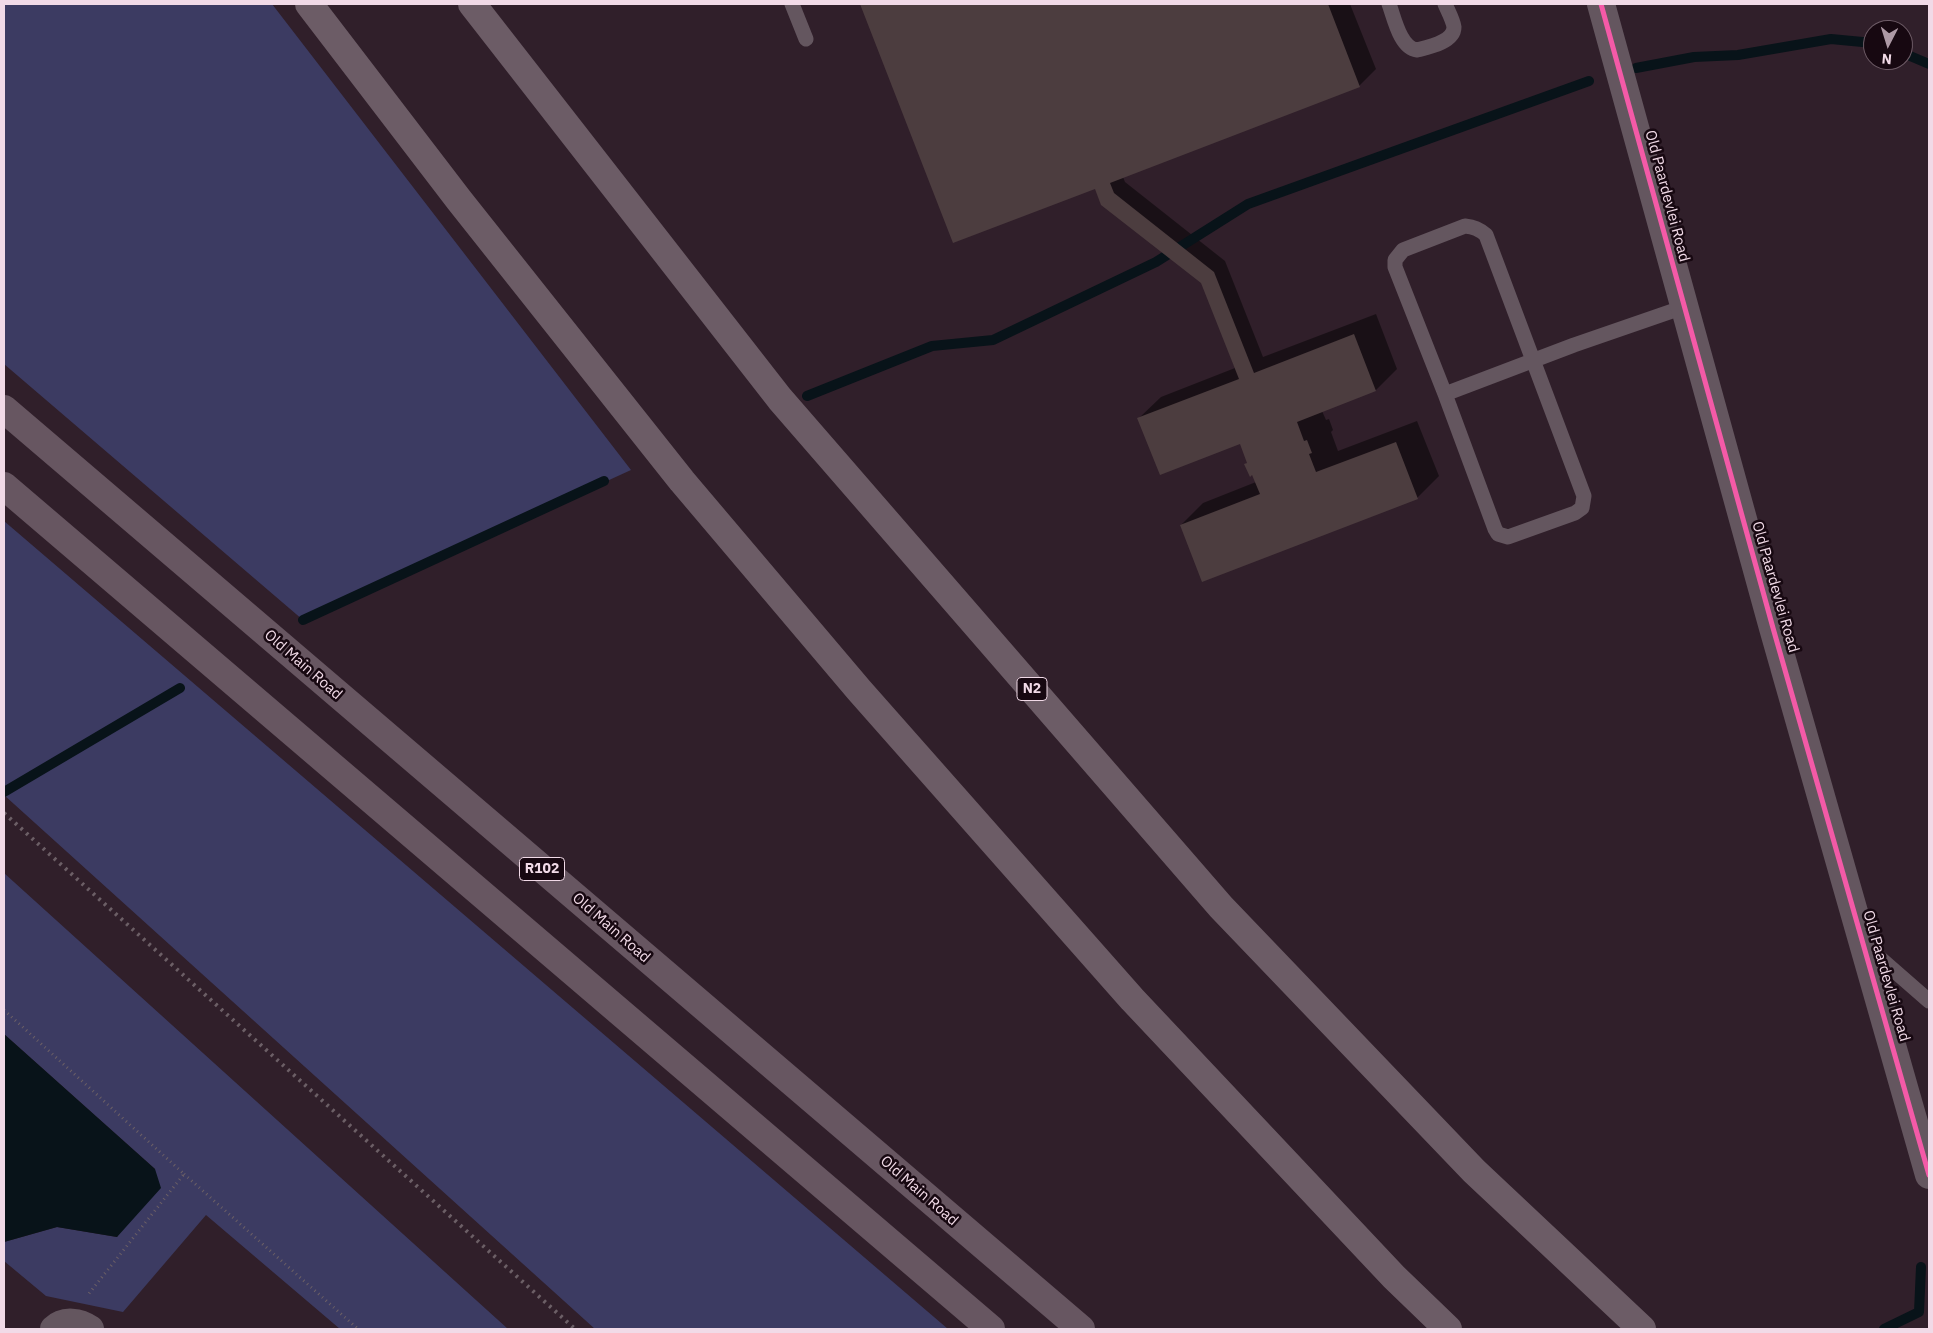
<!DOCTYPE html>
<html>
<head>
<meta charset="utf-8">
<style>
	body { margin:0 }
	#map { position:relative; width:1933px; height:1333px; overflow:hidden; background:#301f2a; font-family:"IBM Plex Sans",sans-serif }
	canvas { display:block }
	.frame { position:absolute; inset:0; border:5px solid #f1dae7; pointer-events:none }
	.north { position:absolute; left:1863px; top:20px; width:50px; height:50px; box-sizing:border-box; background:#170811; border:1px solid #6e5c67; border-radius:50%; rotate:185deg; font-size:14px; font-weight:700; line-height:20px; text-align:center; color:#f1dae7 }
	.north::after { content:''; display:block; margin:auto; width:18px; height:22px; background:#ad99a5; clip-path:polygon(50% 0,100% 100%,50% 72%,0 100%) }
</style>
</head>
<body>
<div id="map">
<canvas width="1933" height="1333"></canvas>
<div class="frame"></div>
<div class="north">N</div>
</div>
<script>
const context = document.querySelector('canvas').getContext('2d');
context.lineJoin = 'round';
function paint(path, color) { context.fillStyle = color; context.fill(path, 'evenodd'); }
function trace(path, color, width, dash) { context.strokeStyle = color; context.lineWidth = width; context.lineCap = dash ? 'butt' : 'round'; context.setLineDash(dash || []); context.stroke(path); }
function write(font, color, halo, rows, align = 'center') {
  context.font = font + ' "IBM Plex Sans",sans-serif'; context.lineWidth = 5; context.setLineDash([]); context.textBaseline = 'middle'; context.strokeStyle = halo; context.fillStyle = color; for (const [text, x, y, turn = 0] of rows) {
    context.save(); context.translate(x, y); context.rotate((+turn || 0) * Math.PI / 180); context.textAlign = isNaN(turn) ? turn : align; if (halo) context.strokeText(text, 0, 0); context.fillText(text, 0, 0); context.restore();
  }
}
const green = new Path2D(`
	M 4,4 L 272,4 L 631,470 L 303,620 L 4,364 Z
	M 4,521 L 948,1329 L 595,1329 L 4,795 Z
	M 4,873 L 508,1329 L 340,1329 L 206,1215 L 123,1312 L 46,1296 L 4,1261 L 4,1242 L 57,1227 L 117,1237 L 155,1169 L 4,1034 Z`);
const water = new Path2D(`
	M 4,1034 L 155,1169 L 161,1188 L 117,1237 L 57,1227 L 4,1242 Z`);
const shadow = new Path2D(`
	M 861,4 L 1350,4 L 1376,69 L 1359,86 L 1123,177 L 1125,182 L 1225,261 L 1263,357 L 1376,314 L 1397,369 L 1376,390 L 1322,411 L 1326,420 L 1329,419 L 1333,430 L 1331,432 L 1338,451 L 1417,421 L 1439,476 L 1417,498 L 1181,525 L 1203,503 L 1256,482 L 1246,464 L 1248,462 L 1241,442 L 1139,418 L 1161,397 L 1235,368 L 1202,282 L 1101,185 L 954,242 Z`);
const stream = new Path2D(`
	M 1903,53 L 1929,64
	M 1636,68 L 1694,57 L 1738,55 L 1831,39 L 1873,43
	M 807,396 L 932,346 L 993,340 L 1156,262 L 1248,204 L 1589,81
	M 303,620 L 604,481
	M 4,792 L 180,688
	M 1884,1329 L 1919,1312 L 1921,1267`);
const building = new Path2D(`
	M 860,4 L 1328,4 L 1360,87 L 1110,183 L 1114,193 L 1214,272 L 1254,373 L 1354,334 L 1376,391 L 1297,422 L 1304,441 L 1307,440 L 1312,453 L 1309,454 L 1316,472 L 1396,442 L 1418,499 L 1202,582 L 1180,525 L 1260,494 L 1252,475 L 1250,477 L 1244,464 L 1247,463 L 1240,444 L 1160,475 L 1137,418 L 1239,379 L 1201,283 L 1101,205 L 1095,189 L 953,243 Z`);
const path = new Path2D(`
	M 4,1010 L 184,1174 L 87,1296
	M 184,1174 L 358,1329`);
const service = new Path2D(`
	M 792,4 L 806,39
	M 1389,4 C 1394,17 1400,48 1417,50 C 1429,47 1454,42 1454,27 C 1453,20 1448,11 1445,4
	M 1465,226 C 1474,227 1479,229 1486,235 L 1584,496 L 1582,508 L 1575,513 L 1508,537 L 1498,534 L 1495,529 L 1445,394 L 1395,267 L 1395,260 L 1403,250 Z
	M 1445,394 L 1574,345 L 1684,307
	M 1866,946 L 1929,1001`);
const minor = new Path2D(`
	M 1601,4 L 1773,628 L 1929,1175
	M 54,1329 C 64,1319 80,1322 90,1329`);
const primary = new Path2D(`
	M 4,409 L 1081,1329
	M 4,486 L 991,1329`);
const motorway = new Path2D(`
	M 309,4 L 459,200 L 682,481 L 859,690 L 1132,999 L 1394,1277 L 1448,1329
	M 472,4 L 780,399 L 1221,907 L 1474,1171 L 1642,1329`);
const rail = new Path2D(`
	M 4,813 L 575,1329`);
const cycleway = new Path2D(`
	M 1601,4 L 1773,628 L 1929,1175`);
const shields = [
	[1032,689,30],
	[542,869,45]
];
const shieldNames = [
	["N2",1032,689],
	["R102",542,869]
];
const streetNames = [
	["Old Paardevlei Road",1667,196,75],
	["Old Paardevlei Road",1775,587,74],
	["Old Main Road",303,665,41],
	["Old Main Road",611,928,41],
	["Old Paardevlei Road",1886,976,74],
	["Old Main Road",919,1191,41]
];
paint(green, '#3c3b62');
paint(water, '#081319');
paint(shadow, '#0007');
trace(stream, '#081319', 10);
paint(building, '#4c3d3f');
trace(path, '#6c6066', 3, [1, 4]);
trace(service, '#64565f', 15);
trace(minor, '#64565f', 28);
trace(primary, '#675661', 28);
trace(motorway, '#6c5c66', 28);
trace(rail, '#6c5f66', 4, [2.5, 5]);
trace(cycleway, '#f35aa7', 5);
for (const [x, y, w] of shields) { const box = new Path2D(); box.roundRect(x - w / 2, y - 11.5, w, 23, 4); context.fillStyle = '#170811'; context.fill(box); trace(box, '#f1dae7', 1); }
write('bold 14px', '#f1dae7', null, shieldNames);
write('15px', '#f1dae7', '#170811', streetNames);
</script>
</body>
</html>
